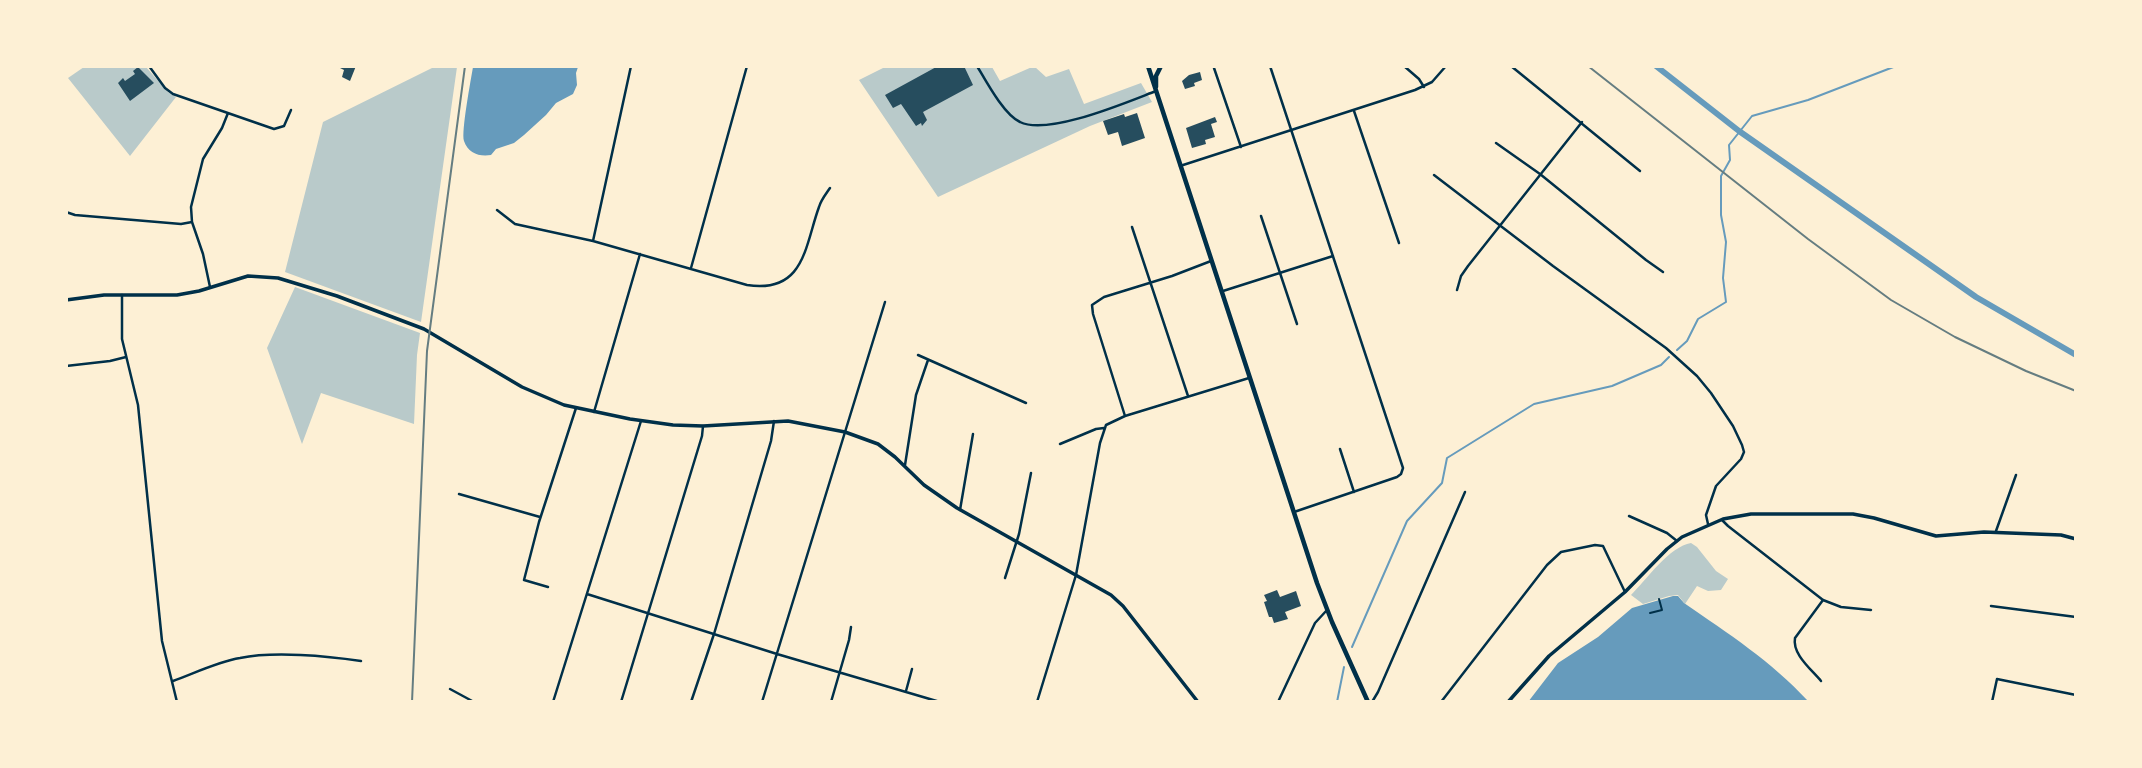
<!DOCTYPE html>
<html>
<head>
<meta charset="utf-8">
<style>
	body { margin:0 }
	#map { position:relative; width:2142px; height:768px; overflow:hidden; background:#fdf0d5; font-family:"Archivo Narrow",sans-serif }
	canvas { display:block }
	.frame { position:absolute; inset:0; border:68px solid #fdf0d5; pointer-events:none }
</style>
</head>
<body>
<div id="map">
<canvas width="2142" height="768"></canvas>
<div class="frame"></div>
</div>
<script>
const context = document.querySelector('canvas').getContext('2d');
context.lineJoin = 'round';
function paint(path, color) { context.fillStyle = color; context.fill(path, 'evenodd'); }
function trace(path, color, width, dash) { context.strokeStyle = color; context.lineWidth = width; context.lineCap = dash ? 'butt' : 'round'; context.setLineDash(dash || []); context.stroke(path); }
const green = new Path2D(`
	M 84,67 L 146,67 L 168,92 L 176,97 L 130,156 L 68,78 Z
	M 434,67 L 457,67 L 421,322 L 285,272 L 323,122 Z
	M 885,67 L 992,67 L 1000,81 L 1032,67 L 1035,67 L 1046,77 L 1069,69 L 1084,104 L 1141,83 L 1152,102 L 1090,126 L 938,197 L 859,80 Z
	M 295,287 L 420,333 L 417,355 L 414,424 L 321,393 L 302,444 L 267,348 Z
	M 1691,543 L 1697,547 L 1716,571 L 1728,579 L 1721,590 L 1708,591 L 1697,586 L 1685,604 L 1678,595 L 1669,596 L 1643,604 L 1631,595 C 1646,580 1670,546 1691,543 Z`);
const water = new Path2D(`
	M 473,67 L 578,67 L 576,73 L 577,85 L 573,94 L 556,103 L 546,115 L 524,135 L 514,143 L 496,149 L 491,155 C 479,157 468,153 464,141 C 461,132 471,79 473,67 Z
	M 1673,596 L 1678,596 L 1684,603 C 1729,634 1771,661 1808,701 L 1528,702 L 1558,663 L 1598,637 L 1632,608 Z`);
const stream = new Path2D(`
	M 1677,350 L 1687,341 L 1698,319 L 1726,302 L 1723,278 L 1726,242 L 1721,215 L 1721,176 L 1730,160 L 1729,145 L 1752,116 L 1808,100 L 1896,66
	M 1352,647 L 1407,521 L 1442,483 L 1447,458 L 1534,404 L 1612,386 L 1661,365 L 1669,357
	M 1337,702 L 1344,667`);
const canal = new Path2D(`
	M 1656,66 L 1739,131 L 1976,297 L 2076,355`);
const building = new Path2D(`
	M 336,66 L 356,66 L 350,81 L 342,77 L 344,70 Z
	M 938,66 L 964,66 L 973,85 L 923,112 L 927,120 L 922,126 L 921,123 L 916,126 L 901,104 L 893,108 L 885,95 Z
	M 138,67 L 154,83 L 130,101 L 118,83 L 123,78 L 125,81 L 135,74 L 133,71 Z
	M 1200,72 L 1202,80 L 1194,83 L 1195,86 L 1185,89 L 1182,81 L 1189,75 Z
	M 1137,113 L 1145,138 L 1122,146 L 1118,132 L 1108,135 L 1103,121 L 1124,114 L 1125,117 Z
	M 1215,117 L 1217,122 L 1211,124 L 1215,137 L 1205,140 L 1206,144 L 1192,148 L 1186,128 Z
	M 1277,590 L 1280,597 L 1296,591 L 1301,606 L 1285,612 L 1288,619 L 1274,623 L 1272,617 L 1269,617 L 1264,602 L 1267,601 L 1264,595 Z`);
const path = new Path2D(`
	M 1650,613 L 1662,610 L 1659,599`);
const minor = new Path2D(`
	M 149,66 L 165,88 L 173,94 L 274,129 L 284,126 L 291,110
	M 977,66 C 986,81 1004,115 1020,122 C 1048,136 1127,102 1156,91
	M 1270,66 L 1403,468 L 1401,474 L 1397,477 L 1294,512
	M 1404,66 L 1419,79 L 1424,87
	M 1511,66 L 1640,171
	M 1214,68 L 1241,147
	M 1354,111 L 1399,243
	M 1496,143 L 1540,174 L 1646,260 L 1663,272
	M 1180,166 L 1415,90 L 1432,82 L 1446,66
	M 1434,175 L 1553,266 L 1666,348 L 1697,376 L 1711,393 L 1733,426 L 1742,445 L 1744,452 L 1741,459 L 1716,486 L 1706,515 L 1708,524
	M 497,210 L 515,224 L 593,241 L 747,285 C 805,294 805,245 819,207 C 821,200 826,194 830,188
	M 66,212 L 75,215 L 181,224 L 192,222
	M 1261,216 L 1297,324
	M 1132,227 L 1188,396
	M 593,241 L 631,66
	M 691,268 L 747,66
	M 210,287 L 203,254 L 192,222 L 191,207 L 203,159 L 222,128 L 228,113
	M 1457,290 L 1461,276 L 1468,266 L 1582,122
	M 1223,291 L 1333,256
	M 122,295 L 122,339 L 138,405 L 162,641 L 177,702
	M 918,355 L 1026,403
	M 66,366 L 110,361 L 126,357
	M 594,412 L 640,254
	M 1125,416 L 1093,314 L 1092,305 L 1104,297 L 1172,276 L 1211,261
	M 1060,444 L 1096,429 L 1104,428
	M 1340,449 L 1354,492
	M 905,465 L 916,395 L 928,360
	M 459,494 L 540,517
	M 960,510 L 973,434
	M 1629,516 L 1667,533 L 1677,541
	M 1722,520 L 1728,526 L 1823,600 L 1841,607 L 1871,610
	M 1996,531 L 2016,475
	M 1005,578 L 1019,534 L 1031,473
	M 548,587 L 524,580 L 539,522 L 576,408
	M 587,594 L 777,654 L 940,702
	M 1991,606 L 2076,617
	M 173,681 C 195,673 217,662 240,658 C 274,651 327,656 361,661
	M 1821,681 C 1811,669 1792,654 1795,638 L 1823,600
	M 450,689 L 474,702
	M 906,691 L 912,669
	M 553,702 L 641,421
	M 621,702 L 702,436 L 703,426
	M 691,702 L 714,634 L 771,441 L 774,421
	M 762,702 L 885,302
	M 831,702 L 849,640 L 851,627
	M 1037,702 L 1076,575 L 1100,443 L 1106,425 L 1125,416 L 1249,378
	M 1278,702 L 1315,623 L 1327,610
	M 1372,702 L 1378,692 L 1465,492
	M 1441,702 L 1547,565 L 1561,552 L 1595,545 L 1603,546 L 1625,592
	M 1992,702 L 1997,679 L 2076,695`);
const tertiary = new Path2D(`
	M 66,300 L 104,295 L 177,295 L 199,291 L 248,276 L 278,278 L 337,296 L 424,329 L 522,387 L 564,405 L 630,419 L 673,425 L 703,426 L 788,421 L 845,432 L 878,444 L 895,457 L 924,485 L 957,508 L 1111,595 L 1123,606 L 1198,702
	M 1508,702 L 1549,656 L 1625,592 L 1667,549 L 1682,537 L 1723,519 L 1751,514 L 1853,514 L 1874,518 L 1936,536 L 1984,532 L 2061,535 L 2076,539`);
const secondary = new Path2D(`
	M 1148,66 L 1317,583 L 1332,622 L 1368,702
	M 1156,87 L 1156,76 L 1161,66`);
const rail = new Path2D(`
	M 1588,66 L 1808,239 L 1891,300 L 1955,337 L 2026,371 L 2076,391
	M 412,702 L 427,351 L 465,66`);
paint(green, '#b9caca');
paint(water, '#669bbc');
trace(stream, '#669bbc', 2);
trace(canal, '#669bbc', 6);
paint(building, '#264d5e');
trace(path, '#003049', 2);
trace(minor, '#003049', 2.5);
trace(tertiary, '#003049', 3.5);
trace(secondary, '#003049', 4.5);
trace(rail, '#657d81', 2);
</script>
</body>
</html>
